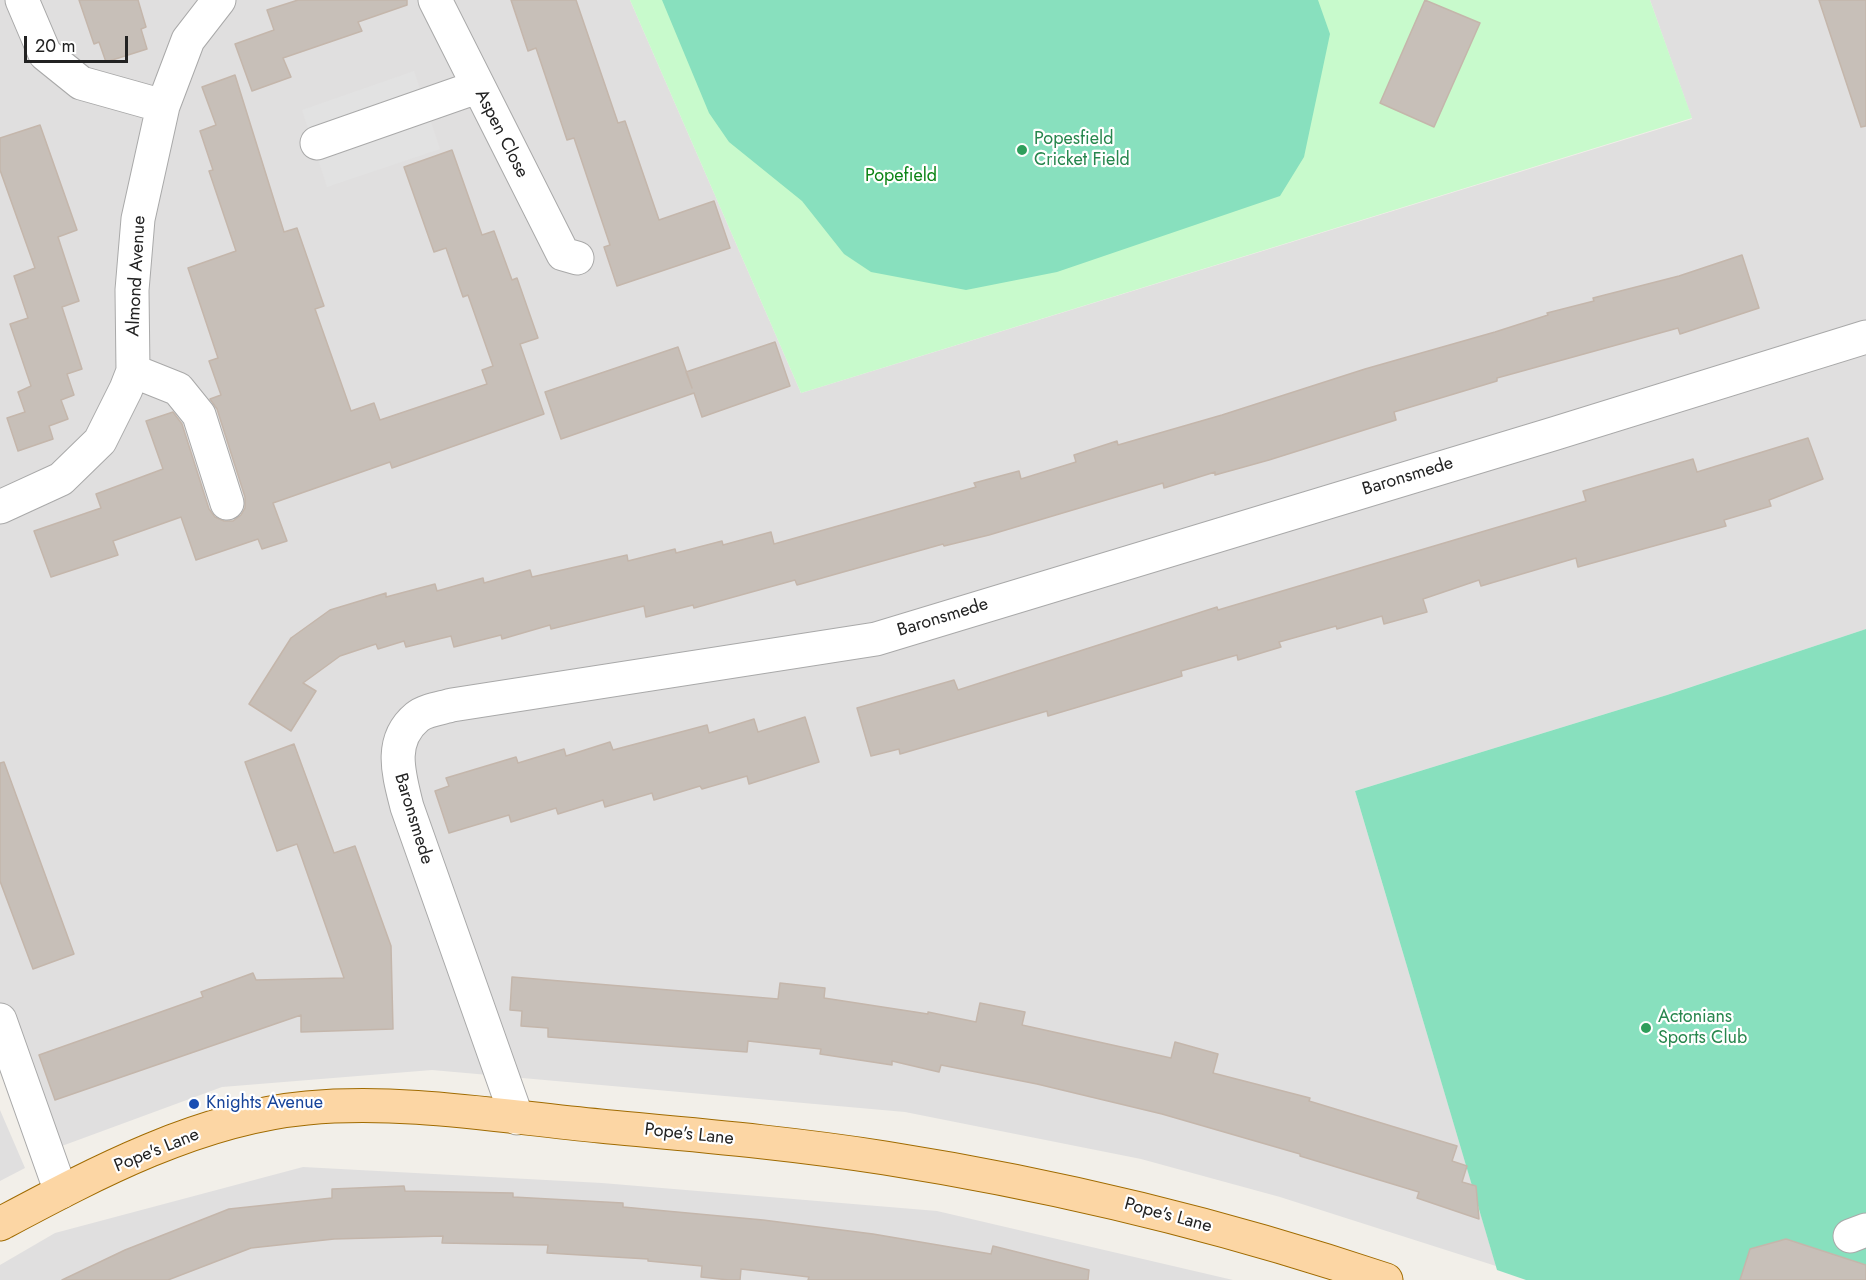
<!DOCTYPE html>
<html>
<head>
<meta charset="utf-8">
<style>
	body { margin:0 }
	#map { position:relative; width:1866px; height:1280px; overflow:hidden; background:#f2efe9; font-family:Jost,sans-serif }
	canvas { display:block }
	.scale { position:absolute; left:24px; top:36px; width:104px; height:27px; box-sizing:border-box; border:3px solid #222; border-top:0; padding-left:8px; font-size:18px; line-height:21px; white-space:nowrap; color:#222; -webkit-text-stroke:4px #fff; paint-order:stroke }
</style>
</head>
<body>
<div id="map">
<canvas width="1866" height="1280"></canvas>
<div class="scale">20 m</div>
</div>
<script>
const context = document.querySelector('canvas').getContext('2d');
context.lineJoin = 'round';
function paint(path, color) { context.fillStyle = color; context.fill(path, 'evenodd'); }
function trace(path, color, width, dash) { context.strokeStyle = color; context.lineWidth = width; context.lineCap = dash ? 'butt' : 'round'; context.setLineDash(dash || []); context.stroke(path); }
function write(font, color, halo, rows, align = 'center') {
  context.font = font + ' Jost,sans-serif'; context.lineWidth = 4.5; context.setLineDash([]); context.textBaseline = 'middle'; context.strokeStyle = halo; context.fillStyle = color; for (const [text, x, y, turn = 0] of rows) {
    context.save(); context.translate(x, y); context.rotate((+turn || 0) * Math.PI / 180); context.textAlign = isNaN(turn) ? turn : align; if (halo) context.strokeText(text, 0, 0); context.fillText(text, 0, 0); context.restore();
  }
}
const residential = new Path2D(`
	M 0,0 L 630,0 L 801,393 L 1692,119 L 1650,0 L 1866,0 L 1866,629 L 1667,695 L 1355,791 L 1496,1266 L 1280,1197 L 1141,1159 L 905,1112 L 432,1070 L 222,1087 L 51,1150 L 0,1005 Z
	M 0,1110 L 25,1168 L 0,1181 Z
	M 303,1167 L 602,1183 L 937,1211 L 1233,1280 L 0,1280 L 0,1265 L 55,1233 Z`);
const park = new Path2D(`
	M 630,0 L 1650,0 L 1692,118 L 801,393 Z`);
const pitch = new Path2D(`
	M 662,0 L 1318,0 L 1330,34 L 1304,157 L 1280,196 L 1057,272 L 966,290 L 871,272 L 844,254 L 802,201 L 729,142 L 709,113 Z
	M 1866,629 L 1866,1280 L 1526,1280 L 1497,1270 L 1355,791 L 1667,695 Z`);
const parking = new Path2D(`
	M 414,71 L 440,149 L 327,187 L 302,110 Z`);
const building = new Path2D(`
	M 79,0 L 138,0 L 146,27 L 141,29 L 147,49 L 106,62 L 99,42 L 94,44 Z
	M 298,0 L 407,0 L 407,5 L 358,22 L 362,31 L 283,58 L 291,77 L 252,91 L 235,44 L 274,30 L 267,10 Z
	M 511,0 L 576,0 L 618,123 L 625,121 L 659,220 L 714,201 L 730,248 L 617,286 L 604,247 L 610,245 L 574,138 L 567,140 L 536,48 L 528,51 Z
	M 1425,0 L 1480,23 L 1434,127 L 1380,103 Z
	M 1819,0 L 1866,0 L 1866,126 L 1861,127 Z
	M 235,75 L 284,232 L 297,228 L 324,306 L 315,309 L 351,411 L 374,403 L 380,420 L 487,384 L 482,370 L 493,366 L 468,295 L 463,297 L 446,248 L 434,252 L 404,167 L 452,150 L 482,235 L 494,231 L 512,280 L 517,278 L 538,338 L 520,344 L 544,414 L 392,468 L 390,462 L 273,503 L 287,541 L 262,549 L 258,539 L 196,560 L 181,517 L 113,541 L 118,555 L 51,577 L 34,531 L 101,508 L 96,494 L 163,469 L 146,421 L 173,412 L 182,424 L 209,509 L 215,517 L 224,521 L 233,521 L 241,515 L 245,508 L 245,497 L 217,409 L 210,399 L 221,395 L 209,361 L 218,358 L 188,268 L 236,251 L 209,171 L 213,170 L 200,131 L 216,125 L 202,87 Z
	M 40,125 L 77,230 L 58,237 L 79,301 L 62,307 L 82,369 L 67,374 L 74,395 L 61,400 L 68,419 L 49,426 L 53,439 L 18,451 L 7,418 L 25,412 L 18,392 L 31,386 L 10,324 L 28,318 L 14,276 L 35,268 L 0,170 L 0,138 Z
	M 1742,255 L 1759,308 L 1680,334 L 1678,328 L 1497,378 L 1497,381 L 1394,412 L 1396,420 L 1269,460 L 1215,475 L 1215,472 L 1164,488 L 1163,483 L 989,535 L 944,546 L 943,544 L 797,585 L 795,580 L 694,608 L 693,605 L 646,617 L 644,606 L 551,629 L 550,625 L 502,639 L 501,635 L 454,647 L 451,636 L 406,647 L 404,641 L 378,649 L 376,644 L 340,656 L 303,683 L 316,691 L 291,731 L 249,704 L 291,638 L 330,610 L 386,593 L 386,597 L 435,584 L 437,591 L 483,578 L 484,583 L 530,570 L 532,577 L 627,555 L 628,561 L 675,549 L 676,553 L 722,541 L 723,545 L 771,532 L 774,544 L 976,487 L 974,483 L 1019,471 L 1021,479 L 1076,462 L 1074,455 L 1117,441 L 1118,445 L 1222,415 L 1365,369 L 1495,332 L 1548,315 L 1547,313 L 1594,301 L 1593,298 L 1679,276 Z
	M 775,342 L 790,386 L 702,417 L 694,393 L 561,439 L 545,392 L 678,347 L 692,388 L 686,372 Z
	M 1808,438 L 1823,479 L 1769,500 L 1771,506 L 1724,520 L 1726,526 L 1578,567 L 1576,558 L 1481,586 L 1479,580 L 1423,599 L 1427,612 L 1384,624 L 1382,616 L 1337,629 L 1336,626 L 1279,642 L 1281,647 L 1238,660 L 1237,655 L 1181,671 L 1182,676 L 1048,716 L 1047,711 L 900,754 L 899,749 L 871,756 L 857,708 L 954,680 L 958,690 L 1217,607 L 1218,610 L 1586,501 L 1583,491 L 1693,459 L 1697,472 Z
	M 805,717 L 819,762 L 749,784 L 747,776 L 702,789 L 700,786 L 654,800 L 652,793 L 605,807 L 603,800 L 558,814 L 556,808 L 511,822 L 509,815 L 449,833 L 435,791 L 449,786 L 446,778 L 516,757 L 518,763 L 564,749 L 566,756 L 610,742 L 613,750 L 707,725 L 709,733 L 754,719 L 758,732 Z
	M 294,744 L 334,853 L 355,846 L 391,946 L 393,1029 L 301,1032 L 301,1015 L 55,1100 L 39,1055 L 203,997 L 201,992 L 253,973 L 256,980 L 344,978 L 297,844 L 277,851 L 245,762 Z
	M 4,762 L 74,954 L 33,969 L 0,881 L 0,763 Z
	M 512,977 L 778,999 L 780,983 L 825,988 L 824,998 L 928,1014 L 928,1012 L 976,1022 L 980,1003 L 1025,1012 L 1022,1025 L 1171,1058 L 1175,1042 L 1218,1054 L 1213,1073 L 1310,1098 L 1309,1101 L 1457,1146 L 1452,1161 L 1467,1166 L 1462,1182 L 1476,1186 L 1479,1219 L 1417,1198 L 1419,1192 L 1300,1156 L 1300,1154 L 1162,1114 L 1037,1084 L 941,1065 L 939,1072 L 892,1061 L 892,1065 L 820,1054 L 821,1049 L 748,1041 L 747,1052 L 548,1037 L 548,1028 L 521,1026 L 522,1011 L 510,1010 Z
	M 404,1186 L 405,1191 L 513,1193 L 513,1197 L 623,1203 L 623,1207 L 763,1220 L 873,1234 L 991,1254 L 993,1246 L 1089,1270 L 1088,1280 L 808,1280 L 809,1277 L 741,1269 L 740,1280 L 729,1280 L 701,1277 L 702,1266 L 648,1261 L 648,1259 L 547,1253 L 548,1245 L 442,1243 L 443,1236 L 334,1239 L 251,1248 L 168,1280 L 62,1280 L 125,1250 L 229,1209 L 332,1198 L 332,1189 Z
	M 1786,1239 L 1866,1265 L 1866,1280 L 1740,1280 L 1750,1249 Z`);
const minor = new Path2D(`
	M 22,0 L 45,54 L 81,83 L 163,106
	M 435,0 L 563,254 L 577,258
	M 317,143 L 477,87
	M 133,371 L 178,389 L 199,415 L 227,503
	M 0,507 L 61,479 L 100,441 L 126,389 L 133,371 L 132,290 L 138,219 L 163,106 L 188,40 L 219,0
	M 0,1020 L 61,1192
	M 517,1118 L 407,807 C 399,775 388,741 417,717 C 425,710 442,708 452,705 L 876,639 L 1553,434 L 1866,337
	M 1850,1236 L 1866,1230`);
const major = new Path2D(`
	M 0,1224 C 94,1174 198,1118 307,1108 C 404,1099 503,1117 600,1126 C 695,1135 791,1143 885,1158 C 1056,1185 1222,1225 1386,1280`);
const markers = [
	[1022,150,6,"#2e9e5b"],
	[1646,1028,6,"#2e9e5b"],
	[194,1104,6,"#1a4fb4"]
];
const streetNames = [
	["Aspen Close",501,134,63],
	["Almond Avenue",137,276,-87],
	["Baronsmede",1408,477,-17],
	["Baronsmede",943,618,-17],
	["Baronsmede",413,819,73],
	["Pope's Lane",689,1135,6],
	["Pope's Lane",157,1151,-22],
	["Pope's Lane",1168,1216,15]
];
const leisureNames = [
	["Popesfield",1034,140],
	["Cricket Field",1034,161],
	["Actonians",1658,1018],
	["Sports Club",1658,1039]
];
const parkNames = [
	["Popefield",901,177]
];
const transitNames = [
	["Knights Avenue",206,1104]
];
paint(residential, '#e0dfdf');
paint(park, '#c8facc');
paint(pitch, '#88e0be');
paint(parking, '#e2e2e2');
paint(building, '#c7bfb8');
trace(building, '#c4b6ab', 1.5);
trace(minor, '#a9a9a9', 35);
trace(major, '#a06b00', 35);
trace(minor, '#fff', 33);
trace(major, '#fcd6a4', 33);
for (const [x, y, r, color] of markers) { const dot = new Path2D(); dot.arc(x, y, r, 0, 2 * Math.PI); context.fillStyle = color; context.fill(dot); trace(dot, '#fff', 2); }
write('18px', '#222', '#fff', streetNames);
write('18px', '#27864d', '#fff', leisureNames, 'left');
write('18px', '#0c8416', '#fff', parkNames);
write('18px', '#164399', '#fff', transitNames, 'left');
</script>
</body>
</html>
